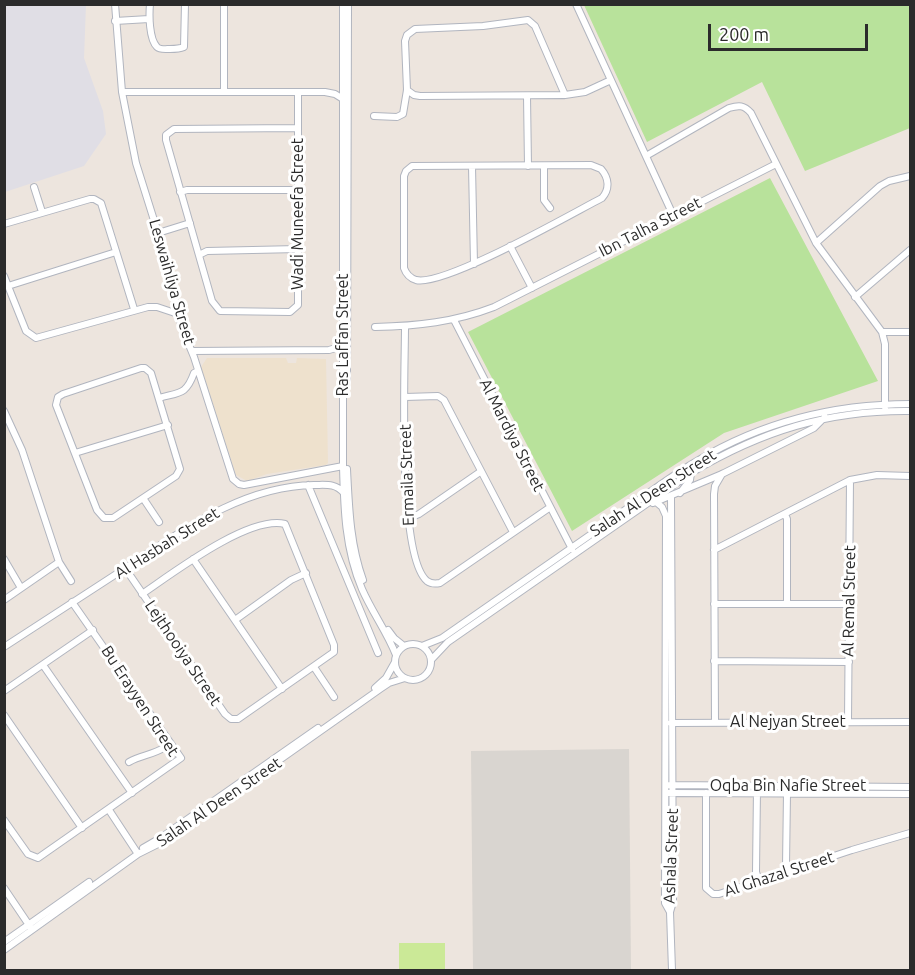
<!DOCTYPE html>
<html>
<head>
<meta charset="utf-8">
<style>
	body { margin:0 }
	#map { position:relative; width:915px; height:975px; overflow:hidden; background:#ede5de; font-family:Ubuntu,sans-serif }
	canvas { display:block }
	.frame { position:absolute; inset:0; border:6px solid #2b2b2b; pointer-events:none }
	.scale { position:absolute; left:708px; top:24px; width:160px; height:27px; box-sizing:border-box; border:3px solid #2b2b2b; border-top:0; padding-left:8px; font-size:18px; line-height:21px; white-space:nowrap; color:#2b2b2b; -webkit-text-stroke:4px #fff; paint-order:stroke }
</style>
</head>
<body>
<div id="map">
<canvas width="915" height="975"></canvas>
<div class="frame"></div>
<div class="scale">200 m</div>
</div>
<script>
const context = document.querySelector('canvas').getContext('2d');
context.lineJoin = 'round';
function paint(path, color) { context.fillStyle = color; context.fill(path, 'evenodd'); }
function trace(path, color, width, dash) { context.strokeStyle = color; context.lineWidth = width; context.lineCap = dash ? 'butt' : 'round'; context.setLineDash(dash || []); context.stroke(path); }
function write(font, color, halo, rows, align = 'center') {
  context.font = font + ' Ubuntu,sans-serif'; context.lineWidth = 6; context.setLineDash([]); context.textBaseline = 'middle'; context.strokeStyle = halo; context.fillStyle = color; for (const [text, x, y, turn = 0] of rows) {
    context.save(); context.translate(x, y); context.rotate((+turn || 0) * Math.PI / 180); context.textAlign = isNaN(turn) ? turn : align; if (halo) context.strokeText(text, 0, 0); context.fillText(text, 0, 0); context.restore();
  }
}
const industrial = new Path2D(`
	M 4,5 L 86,5 L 84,58 L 103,111 L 106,134 L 84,166 L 5,192 Z`);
const education = new Path2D(`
	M 207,358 L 286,358 L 288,363 L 296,363 L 297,358 L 326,359 L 328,463 L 326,465 L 267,474 L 247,481 L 236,475 L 201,367 Z`);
const green = new Path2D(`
	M 584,5 L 910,5 L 910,128 L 805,171 L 762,82 L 647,142 Z
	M 770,178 L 878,381 L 724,433 L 572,531 L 468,332 Z`);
const pitch = new Path2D(`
	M 399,943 L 445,943 L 445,970 L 399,970 Z`);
const plaza = new Path2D(`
	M 629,749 L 631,970 L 473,970 L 471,751 Z`);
const minor = new Path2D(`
	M 115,4 L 122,92 L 136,163 L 158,233 L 182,328 L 194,357 L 233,479 L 239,484 L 244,485 L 343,466
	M 150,4 C 149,15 149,39 157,47 C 160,50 166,49 170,49 C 176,49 179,49 184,47 L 185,4
	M 343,4 L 343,466 C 344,508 345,549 362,589 C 372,612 387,632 396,655
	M 576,4 L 673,215
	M 115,21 L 149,19
	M 407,90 L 414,95 L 420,96 L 565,95 L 585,92 L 611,80
	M 224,91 L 224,4
	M 122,92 L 325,92 L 335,94 L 343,99
	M 527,96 L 528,166
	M 374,116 L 397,117 L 403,114 L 407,90 L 405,41 L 407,35 L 415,29 L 483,26 L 528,20 L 535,26 L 565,95
	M 297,128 L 174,129 L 166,135 L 166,140 L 212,301 L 220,311 L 290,312 L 298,305 L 298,92
	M 646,156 L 729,108 C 739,105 744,105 751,113 L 816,243 L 882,332 L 885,344 L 885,407
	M 591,165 L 601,169 C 609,178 610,189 602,198 C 571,214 444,287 416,280 C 410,278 406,274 404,268 L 404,176 L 406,171 L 412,166 Z
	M 472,166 L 474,264
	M 544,166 L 544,200 L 550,208
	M 34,187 L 42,212
	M 180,192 L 187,190 L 297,190
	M 4,224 L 90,199 L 94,199 L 101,203 L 134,309
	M 158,233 L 190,223
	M 816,243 L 880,186 L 889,181 L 910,176
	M 510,246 L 532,288
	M 199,255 L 207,251 L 298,249
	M 4,276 L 26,331 L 36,338 L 148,307 L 157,307 L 178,314
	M 8,286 L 116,252
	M 855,297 L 910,250
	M 454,320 L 572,549
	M 375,327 C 417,326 455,322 494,307 L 776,164
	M 405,327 C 405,370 397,556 427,581 C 431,584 435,584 440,583 L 549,508
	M 882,332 L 910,332
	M 192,351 L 329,350 L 343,346
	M 141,368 L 145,368 L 151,373 L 180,469 L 176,476 L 113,518 L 104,518 L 97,510 L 56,405 L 58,397 L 63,394 Z
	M 347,381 L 348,4
	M 405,397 L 438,396 L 444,400 L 513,532
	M 159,398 C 180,392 186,395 194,373 L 198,371
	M 4,411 L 22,450 L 59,562 L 71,581
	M 75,453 L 168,425
	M 347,469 C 349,508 350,544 363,580
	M 308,485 L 378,653
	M 680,493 L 690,480 L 691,473
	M 143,498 L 159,522
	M 656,502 L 662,507 L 666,516 L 665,903 L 670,912 L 673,902 L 671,496
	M 653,503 L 722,474 L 814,428 L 825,417
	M 785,514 L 787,519 L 787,604
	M 407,519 L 419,514 L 480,472
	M 714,550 L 850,480 L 877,475 L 910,476
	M 4,559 L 21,588
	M 193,559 L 282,689
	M 125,568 L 225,714 L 231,719 L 238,719 L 334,652 L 334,645 L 285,524 C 249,515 173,573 142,594
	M 4,600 L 59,562
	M 714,604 L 849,604
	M 235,620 L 291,580 L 306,573
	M 388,630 L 394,638 L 404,646
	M395 662a18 18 0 1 1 36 0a18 18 0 1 1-36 0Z
	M 422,646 L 442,638 C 496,601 549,563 603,526 C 634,504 664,480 697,461 C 762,422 835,404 910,404
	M 4,647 C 44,621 84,595 124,569 C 182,531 242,486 314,485 C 326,485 335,483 344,493
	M 431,660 L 448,642 L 691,473 C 761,431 829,410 910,411
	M 714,661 L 849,662
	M 43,665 L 132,793
	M 314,667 L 334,697
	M 375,688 L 386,678 L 395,662
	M 4,691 L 93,630
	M 4,715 L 82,828
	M 848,721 L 850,480
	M 715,722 L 714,494 L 715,486 L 722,474
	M 671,723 L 910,722
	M 129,762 C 141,755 153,755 165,747
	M 668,785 L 910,787
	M 757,789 L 756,872 L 759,881
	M 669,793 L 910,794
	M 706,793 L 706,888 L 713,894 L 719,894 L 852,850 L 910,833
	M 787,793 L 786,866 L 788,872
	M 109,810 L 138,854
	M 4,820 L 28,854 L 38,858 L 181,758 L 72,602
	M 143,848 L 162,837 L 318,728
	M 4,888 L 31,928
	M 670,912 L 672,970
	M 4,942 L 89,882
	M 4,950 L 138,854 L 166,840 L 380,689 L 389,683 L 405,678`);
const streetNames = [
	["Wadi Muneefa Street",298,214,-90],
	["Ibn Talha Street",650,227,-27],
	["Leswaihliya Street",172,282,74],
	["Ras Laffan Street",343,335,-90],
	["Al Mardiya Street",512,435,63],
	["Ermaila Street",407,475,-92],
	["Salah Al Deen Street",653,493,-33],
	["Al Hasbah Street",167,543,-32],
	["Al Remal Street",849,601,-89],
	["Lejthooiya Street",183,653,56],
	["Bu Erayyen Street",140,701,57],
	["Al Nejyan Street",788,722],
	["Oqba Bin Nafie Street",788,786],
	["Salah Al Deen Street",219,802,-34],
	["Ashala Street",671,856,-88],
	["Al Ghazal Street",779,874,-18]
];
paint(industrial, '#e0dee5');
paint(education, '#eee1cd');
paint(green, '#b8e29b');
paint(pitch, '#cbe997');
paint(plaza, '#d9d5d0');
trace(minor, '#b1b5bf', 8);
trace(minor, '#fff', 6);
write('16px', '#2b2b2b', '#fff', streetNames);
</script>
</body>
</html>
